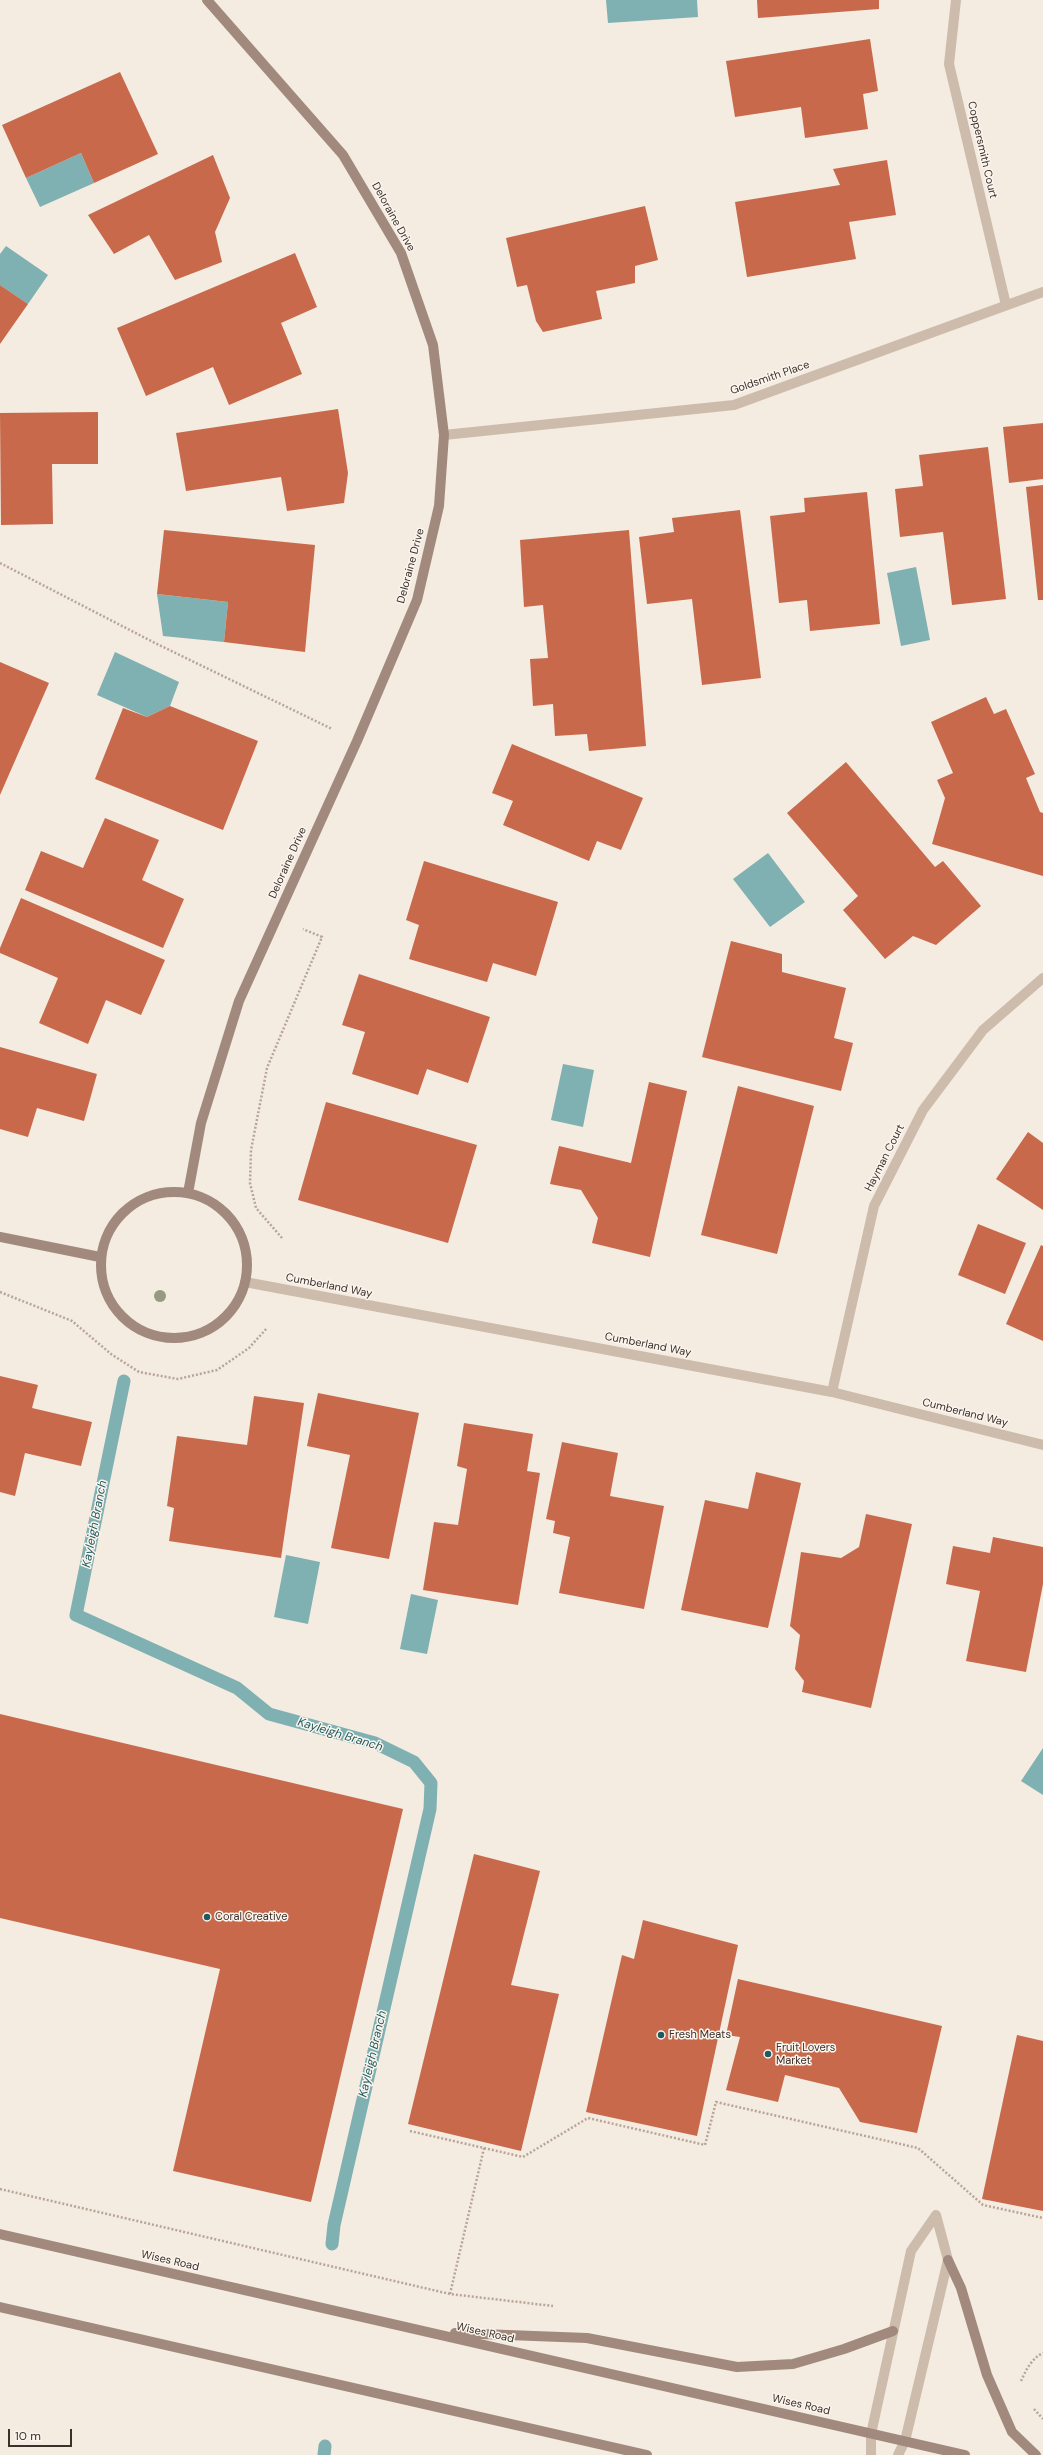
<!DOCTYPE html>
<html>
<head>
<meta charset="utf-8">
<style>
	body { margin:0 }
	#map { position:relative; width:1043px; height:2455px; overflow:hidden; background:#f4ebe1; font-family:"DM Sans",sans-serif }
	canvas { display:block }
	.scale { position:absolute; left:8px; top:2429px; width:64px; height:18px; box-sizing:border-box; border:2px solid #3b302b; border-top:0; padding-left:5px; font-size:12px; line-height:14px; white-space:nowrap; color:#3b302b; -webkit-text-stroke:3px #fbf5ee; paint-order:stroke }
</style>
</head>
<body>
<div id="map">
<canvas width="1043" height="2455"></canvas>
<div class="scale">10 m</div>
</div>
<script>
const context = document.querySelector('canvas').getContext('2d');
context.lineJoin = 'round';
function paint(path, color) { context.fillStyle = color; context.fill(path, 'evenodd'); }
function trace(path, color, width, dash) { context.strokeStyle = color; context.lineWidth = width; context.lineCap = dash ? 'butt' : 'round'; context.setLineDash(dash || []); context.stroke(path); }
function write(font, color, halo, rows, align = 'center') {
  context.font = font + ' "DM Sans",sans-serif'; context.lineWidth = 3; context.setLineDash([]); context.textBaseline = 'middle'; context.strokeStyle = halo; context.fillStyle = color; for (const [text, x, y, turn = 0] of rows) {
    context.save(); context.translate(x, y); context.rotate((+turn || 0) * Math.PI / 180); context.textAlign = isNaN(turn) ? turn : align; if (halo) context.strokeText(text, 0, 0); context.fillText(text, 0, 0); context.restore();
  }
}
const water = new Path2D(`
	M 606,0 L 697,0 L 698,17 L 608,23 Z
	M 81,153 L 94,183 L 40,207 L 26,178 Z
	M 6,246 L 48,275 L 28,304 L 0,285 L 0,254 Z
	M 916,567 L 930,640 L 901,646 L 887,573 Z
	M 157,594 L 228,602 L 224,642 L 163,636 Z
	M 115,652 L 179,682 L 170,706 L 147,717 L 97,695 Z
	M 768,853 L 805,902 L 770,927 L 733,879 Z
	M 563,1064 L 594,1070 L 583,1127 L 551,1120 Z
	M 286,1555 L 320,1562 L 308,1624 L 274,1617 Z
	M 411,1594 L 438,1600 L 427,1654 L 400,1649 Z
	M 1043,1748 L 1043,1795 L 1021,1781 Z`);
const stream = new Path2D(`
	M 124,1381 L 76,1615 L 237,1688 L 269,1714 L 375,1743 L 414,1762 L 431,1783 L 430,1809 L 334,2225 L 332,2244
	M 324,2455 L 325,2446`);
const building = new Path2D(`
	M 757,0 L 879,0 L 879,9 L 758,18 Z
	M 870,39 L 878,91 L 863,94 L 868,129 L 805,138 L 801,107 L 735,117 L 726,61 Z
	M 120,72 L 158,154 L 94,183 L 81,153 L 26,178 L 2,125 Z
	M 213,155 L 230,198 L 215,232 L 222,262 L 175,280 L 149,235 L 114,254 L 88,215 Z
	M 887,160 L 896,215 L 849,222 L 856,259 L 747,277 L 735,202 L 840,185 L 833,169 Z
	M 645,206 L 658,260 L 635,266 L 635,283 L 596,291 L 602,319 L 543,332 L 536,321 L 527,285 L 517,287 L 506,238 Z
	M 295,253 L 317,307 L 281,323 L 302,374 L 229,405 L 213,367 L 146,396 L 117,328 Z
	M 0,285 L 28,304 L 0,344 Z
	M 338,409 L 348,473 L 344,503 L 287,511 L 281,477 L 186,491 L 176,433 Z
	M 98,412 L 98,464 L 52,464 L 53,524 L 1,525 L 0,413 Z
	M 1043,423 L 1043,479 L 1009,483 L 1003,427 Z
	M 988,447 L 1006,599 L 952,605 L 943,532 L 900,537 L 895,489 L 923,486 L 919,455 Z
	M 1043,485 L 1043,600 L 1038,600 L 1026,487 Z
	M 867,492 L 880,624 L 810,631 L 807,600 L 779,603 L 770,516 L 805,512 L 804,498 Z
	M 740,510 L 761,678 L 702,685 L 692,599 L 647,604 L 639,537 L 674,532 L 672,518 Z
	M 164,530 L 315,545 L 305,652 L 224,642 L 228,602 L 157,594 Z
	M 629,530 L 646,746 L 589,751 L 587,734 L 555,736 L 553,704 L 533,706 L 530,659 L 548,658 L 543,605 L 524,607 L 520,540 Z
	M 0,662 L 49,683 L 0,795 Z
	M 986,697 L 994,714 L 1006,709 L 1035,774 L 1026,778 L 1040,812 L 1043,813 L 1043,876 L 932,844 L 945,798 L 937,780 L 953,773 L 931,722 Z
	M 170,706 L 258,741 L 223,830 L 95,779 L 123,708 L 147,717 Z
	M 512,744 L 643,798 L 621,850 L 597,841 L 589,861 L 503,825 L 513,801 L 492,793 Z
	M 846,762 L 935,867 L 943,861 L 981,906 L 936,945 L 913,936 L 885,959 L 843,910 L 858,896 L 787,813 Z
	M 105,818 L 159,840 L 142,880 L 184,899 L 163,948 L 25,890 L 41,851 L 83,868 Z
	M 424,861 L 558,902 L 536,976 L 493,963 L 487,982 L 409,959 L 419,925 L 406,920 Z
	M 21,898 L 165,960 L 141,1015 L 106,1000 L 88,1044 L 39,1023 L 58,978 L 0,953 L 0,948 Z
	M 731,941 L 782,954 L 782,972 L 846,988 L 834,1038 L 853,1043 L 841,1091 L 702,1057 Z
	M 359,974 L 490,1017 L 468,1083 L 427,1069 L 418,1095 L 352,1074 L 365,1032 L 342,1025 Z
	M 0,1047 L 97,1074 L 84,1121 L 37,1108 L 28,1137 L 0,1129 Z
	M 649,1082 L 687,1091 L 650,1257 L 592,1243 L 598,1218 L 581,1190 L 550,1184 L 559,1146 L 631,1163 Z
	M 738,1086 L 814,1106 L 777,1254 L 701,1235 Z
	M 326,1102 L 477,1145 L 448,1243 L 298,1200 Z
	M 1028,1132 L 1043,1143 L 1043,1210 L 996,1179 Z
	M 978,1224 L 1026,1243 L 1005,1294 L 958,1275 Z
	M 1041,1245 L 1043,1246 L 1043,1341 L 1006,1324 Z
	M 0,1376 L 38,1385 L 32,1408 L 92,1422 L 81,1466 L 25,1453 L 15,1496 L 0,1492 Z
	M 318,1393 L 419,1413 L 389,1559 L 331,1548 L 350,1455 L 307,1446 Z
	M 254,1396 L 304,1403 L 281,1558 L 169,1541 L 174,1508 L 167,1506 L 177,1436 L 247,1445 Z
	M 464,1423 L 533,1434 L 527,1471 L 540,1473 L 518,1605 L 423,1590 L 434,1522 L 458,1525 L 467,1469 L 457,1466 Z
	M 562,1442 L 618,1453 L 610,1496 L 664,1506 L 644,1609 L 559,1593 L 570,1537 L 553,1533 L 555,1521 L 546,1519 Z
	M 756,1472 L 801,1483 L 768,1628 L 681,1610 L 705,1500 L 748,1509 Z
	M 866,1514 L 912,1524 L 871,1708 L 802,1692 L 804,1681 L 795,1669 L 800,1635 L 790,1626 L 801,1552 L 841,1558 L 859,1547 Z
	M 993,1537 L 1043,1547 L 1043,1584 L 1026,1672 L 966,1661 L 980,1591 L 946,1584 L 953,1546 L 990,1553 Z
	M 0,1714 L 403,1809 L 311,2202 L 173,2171 L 220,1969 L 0,1918 Z
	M 474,1854 L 540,1871 L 511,1985 L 559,1994 L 521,2151 L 408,2124 Z
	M 643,1920 L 738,1945 L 697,2136 L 586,2112 L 622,1955 L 634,1959 Z
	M 738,1979 L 942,2026 L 917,2133 L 860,2122 L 839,2088 L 785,2075 L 778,2102 L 726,2090 L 740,2037 L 726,2035 Z
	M 1017,2035 L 1043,2041 L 1043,2211 L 982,2199 Z`);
const path = new Path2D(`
	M 0,563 L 155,643 L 332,729
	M 282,1238 L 256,1208 L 250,1183 L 251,1150 L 267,1068 L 322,937 L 303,929
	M 0,1292 L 72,1321 L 111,1354 L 139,1372 L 178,1379 L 217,1370 L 249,1348 L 267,1328
	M 410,2131 L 523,2157 L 588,2118 L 705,2145 L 716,2102 L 918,2148 L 983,2205 L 1043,2218
	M 0,2189 L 450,2294 L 553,2306
	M 450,2294 L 484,2148
	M 1021,2381 C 1026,2370 1032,2358 1043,2353
	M 1034,2409 L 1043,2419`);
const street = new Path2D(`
	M 956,0 L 949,64 L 1006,305
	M 444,435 L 734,405 L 1043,292
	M 245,1282 L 832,1392 L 1043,1445
	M 832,1392 L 874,1206 L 923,1110 L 983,1030 L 1043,978
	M 871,2455 L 871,2434 L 911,2251 L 936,2215
	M 898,2455 L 905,2441 L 948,2260 L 936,2215`);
const secondary = new Path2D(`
	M101 1265a73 73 0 1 1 146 0a73 73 0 1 1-146 0Z
	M 188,1193 L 201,1123 L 239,1001 L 357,741 L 417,600 L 439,506 L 444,435 L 433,345 L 401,253 L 343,155 L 207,0
	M 0,1237 L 100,1257
	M 0,2234 L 965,2455
	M 948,2260 L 961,2288 L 987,2375 L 1012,2432 L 1036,2455
	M 0,2307 L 647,2455
	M 455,2333 L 587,2338 L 737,2367 L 793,2364 L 844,2349 L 893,2331`);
const trees = [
	[160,1296]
];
const markers = [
	[207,1917,4,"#1f5a5e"],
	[661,2035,4,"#1f5a5e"],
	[768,2054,4,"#1f5a5e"]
];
const streetNames = [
	["Coppersmith Court",982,150,77],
	["Deloraine Drive",393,217,61],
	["Goldsmith Place",770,378,-19],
	["Deloraine Drive",411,566,-75],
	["Deloraine Drive",288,863,-66],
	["Hayman Court",885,1158,-63],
	["Cumberland Way",329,1286,11],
	["Cumberland Way",648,1345,11],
	["Cumberland Way",965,1413,14],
	["Wises Road",170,2261,13],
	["Wises Road",485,2333,13],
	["Wises Road",801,2405,13]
];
const poiNames = [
	["Coral Creative",215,1917],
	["Fresh Meats",669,2035],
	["Fruit Lovers",776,2048],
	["Market",776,2061]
];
const waterNames = [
	["Kayleigh Branch",95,1524,-79],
	["Kayleigh Branch",340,1735,17],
	["Kayleigh Branch",373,2054,-77]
];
paint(water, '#7fb0b2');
trace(stream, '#7fb0b2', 13);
paint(building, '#c8694b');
trace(path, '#b9a596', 2.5, [2, 2]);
trace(street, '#cdbbac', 10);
trace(secondary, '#a18a7d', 10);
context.fillStyle = '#969b7f';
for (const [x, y] of trees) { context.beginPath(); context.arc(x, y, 6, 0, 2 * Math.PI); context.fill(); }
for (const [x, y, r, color] of markers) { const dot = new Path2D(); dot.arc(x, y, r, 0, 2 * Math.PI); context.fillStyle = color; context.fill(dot); trace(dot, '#fbf5ee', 1.5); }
write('11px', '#3b302b', '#fbf5ee', streetNames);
write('11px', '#3b302b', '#fbf5ee', poiNames, 'left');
write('italic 12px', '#1f5a5e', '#fbf5ee', waterNames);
</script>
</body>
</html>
